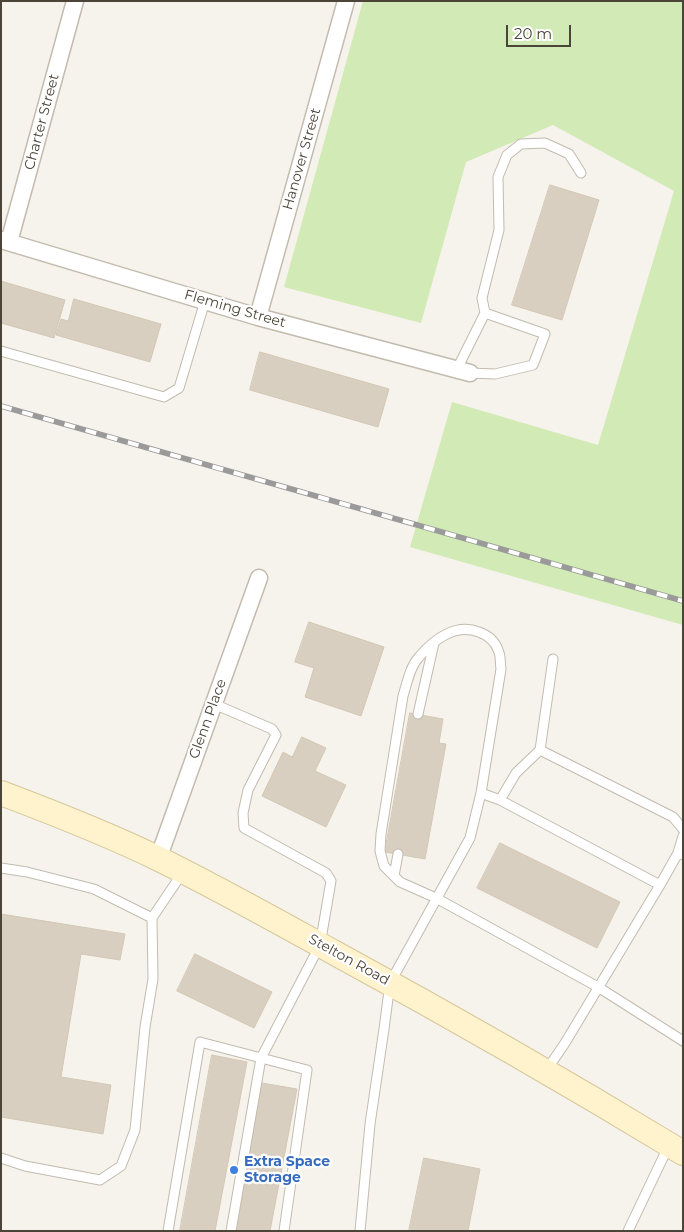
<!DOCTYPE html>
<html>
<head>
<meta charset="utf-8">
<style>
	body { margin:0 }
	#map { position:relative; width:684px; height:1232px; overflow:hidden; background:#f6f3ec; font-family:Montserrat,sans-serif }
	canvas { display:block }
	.frame { position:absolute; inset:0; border:2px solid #4b4439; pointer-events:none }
	.scale { position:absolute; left:506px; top:25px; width:65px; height:22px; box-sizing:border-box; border:2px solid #4b4439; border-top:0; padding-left:6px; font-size:15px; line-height:18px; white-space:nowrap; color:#4b4439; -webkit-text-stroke:4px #fff; paint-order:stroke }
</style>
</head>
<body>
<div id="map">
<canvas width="684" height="1232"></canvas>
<div class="frame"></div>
<div class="scale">20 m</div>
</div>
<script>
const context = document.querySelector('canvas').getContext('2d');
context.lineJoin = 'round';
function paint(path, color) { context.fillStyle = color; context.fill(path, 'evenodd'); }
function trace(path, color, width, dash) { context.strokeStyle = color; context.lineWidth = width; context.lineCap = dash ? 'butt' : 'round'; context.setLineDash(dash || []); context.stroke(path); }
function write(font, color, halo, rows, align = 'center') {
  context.font = font + ' Montserrat,sans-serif'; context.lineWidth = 4.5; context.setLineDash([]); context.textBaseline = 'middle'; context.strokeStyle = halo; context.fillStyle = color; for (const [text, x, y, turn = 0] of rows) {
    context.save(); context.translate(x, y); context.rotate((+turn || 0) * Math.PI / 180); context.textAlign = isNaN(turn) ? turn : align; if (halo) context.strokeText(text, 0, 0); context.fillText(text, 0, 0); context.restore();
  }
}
const green = new Path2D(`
	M 363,1 L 683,1 L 683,625 L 410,547 L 452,402 L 598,445 L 674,191 L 553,125 L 466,162 L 421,323 L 284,287 Z`);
const building = new Path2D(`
	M 550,185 L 599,200 L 562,320 L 512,305 Z
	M 1,281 L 65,300 L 54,338 L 1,323 Z
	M 74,299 L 161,324 L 150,362 L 56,335 L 61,319 L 68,321 Z
	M 260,352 L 389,389 L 378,427 L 250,390 Z
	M 309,622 L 384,647 L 361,716 L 305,697 L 314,668 L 295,662 Z
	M 410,713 L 443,719 L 439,743 L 446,744 L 425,859 L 385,852 Z
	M 302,737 L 326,748 L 315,771 L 346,785 L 326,827 L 262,796 L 283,752 L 292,757 Z
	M 500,843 L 620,902 L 597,948 L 477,888 Z
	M 1,914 L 125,934 L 120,960 L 81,954 L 61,1077 L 111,1085 L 103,1134 L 1,1117 Z
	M 195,954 L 272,992 L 254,1028 L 177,991 Z
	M 212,1055 L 247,1062 L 215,1231 L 180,1231 Z
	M 262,1083 L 297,1089 L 270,1231 L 235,1231 Z
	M 424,1158 L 480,1169 L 468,1231 L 409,1231 Z`);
const lane = new Path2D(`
	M 485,313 L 482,298 L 499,230 L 498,177 L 507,155 L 521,144 L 545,143 L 569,154 L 581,173
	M 1,351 L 164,397 L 179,388 L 205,301
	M 457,369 L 485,313 L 545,334 L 533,365 L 495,374 L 470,373
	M 553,659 L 540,750 L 673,817 L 683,829
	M 214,704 L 272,729 L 276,735 L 248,790 L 243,813 L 244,828 L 326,873 L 331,881 L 320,945 L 261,1058 L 231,1231
	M 418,714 L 434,643
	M 481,793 L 501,669 C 500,663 501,655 498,650 C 495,641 487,635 479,632 C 456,623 434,639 419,657 C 410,667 407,683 403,696 L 381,834 L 380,851 L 384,866 L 400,882 L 436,898 L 598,987 L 683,1041
	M 500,800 L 516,773 L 540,750
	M 678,853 L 683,836
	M 1,868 L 27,872 L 94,889 L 152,918 L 183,872
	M 394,876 L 398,854
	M 660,885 L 678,853 L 683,855
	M 1,1158 L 25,1166 L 100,1180 L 121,1166 L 135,1130 L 145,1027 L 153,979 L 152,918
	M 168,1231 L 200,1042 L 307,1070 L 284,1231
	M 360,1231 L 370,1124 L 384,1029 L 390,983 L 470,838 L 481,793 L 500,800 L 660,885 L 565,1043 L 546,1071
	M 628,1231 L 669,1145`);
const street = new Path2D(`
	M 1,240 L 258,317 L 470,373
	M 9,242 L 75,1
	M 258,317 L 346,1
	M 158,859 L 259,578`);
const secondary = new Path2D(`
	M 1,793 C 54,813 108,834 159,859 C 218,888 275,920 333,952 C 451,1016 568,1083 683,1153`);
const rail = new Path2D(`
	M 1,406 L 683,601`);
const markers = [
	[234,1170,5,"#3f7fe0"]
];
const streetNames = [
	["Charter Street",42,122,-75],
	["Hanover Street",302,159,-74],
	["Fleming Street",235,309,16],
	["Glenn Place",208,719,-70],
	["Stelton Road",349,960,29]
];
const shopNames = [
	["Extra Space",244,1162],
	["Storage",244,1178]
];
paint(green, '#d2eab5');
paint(building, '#d8cfc1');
trace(building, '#d3c7b4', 1);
trace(lane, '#c2bbae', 11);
trace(street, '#c2bbae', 19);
trace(secondary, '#d6c79b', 26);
trace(lane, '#fff', 9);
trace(street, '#fff', 16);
trace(secondary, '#fff3cd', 24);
trace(rail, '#9a9a9a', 5.5);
trace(rail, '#fff', 4, [11]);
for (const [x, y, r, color] of markers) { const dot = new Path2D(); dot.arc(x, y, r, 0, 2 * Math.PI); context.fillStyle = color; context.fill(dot); trace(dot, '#fff', 2); }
write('14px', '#4b4439', '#fff', streetNames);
write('bold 14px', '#366cbe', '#fff', shopNames, 'left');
</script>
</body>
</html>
